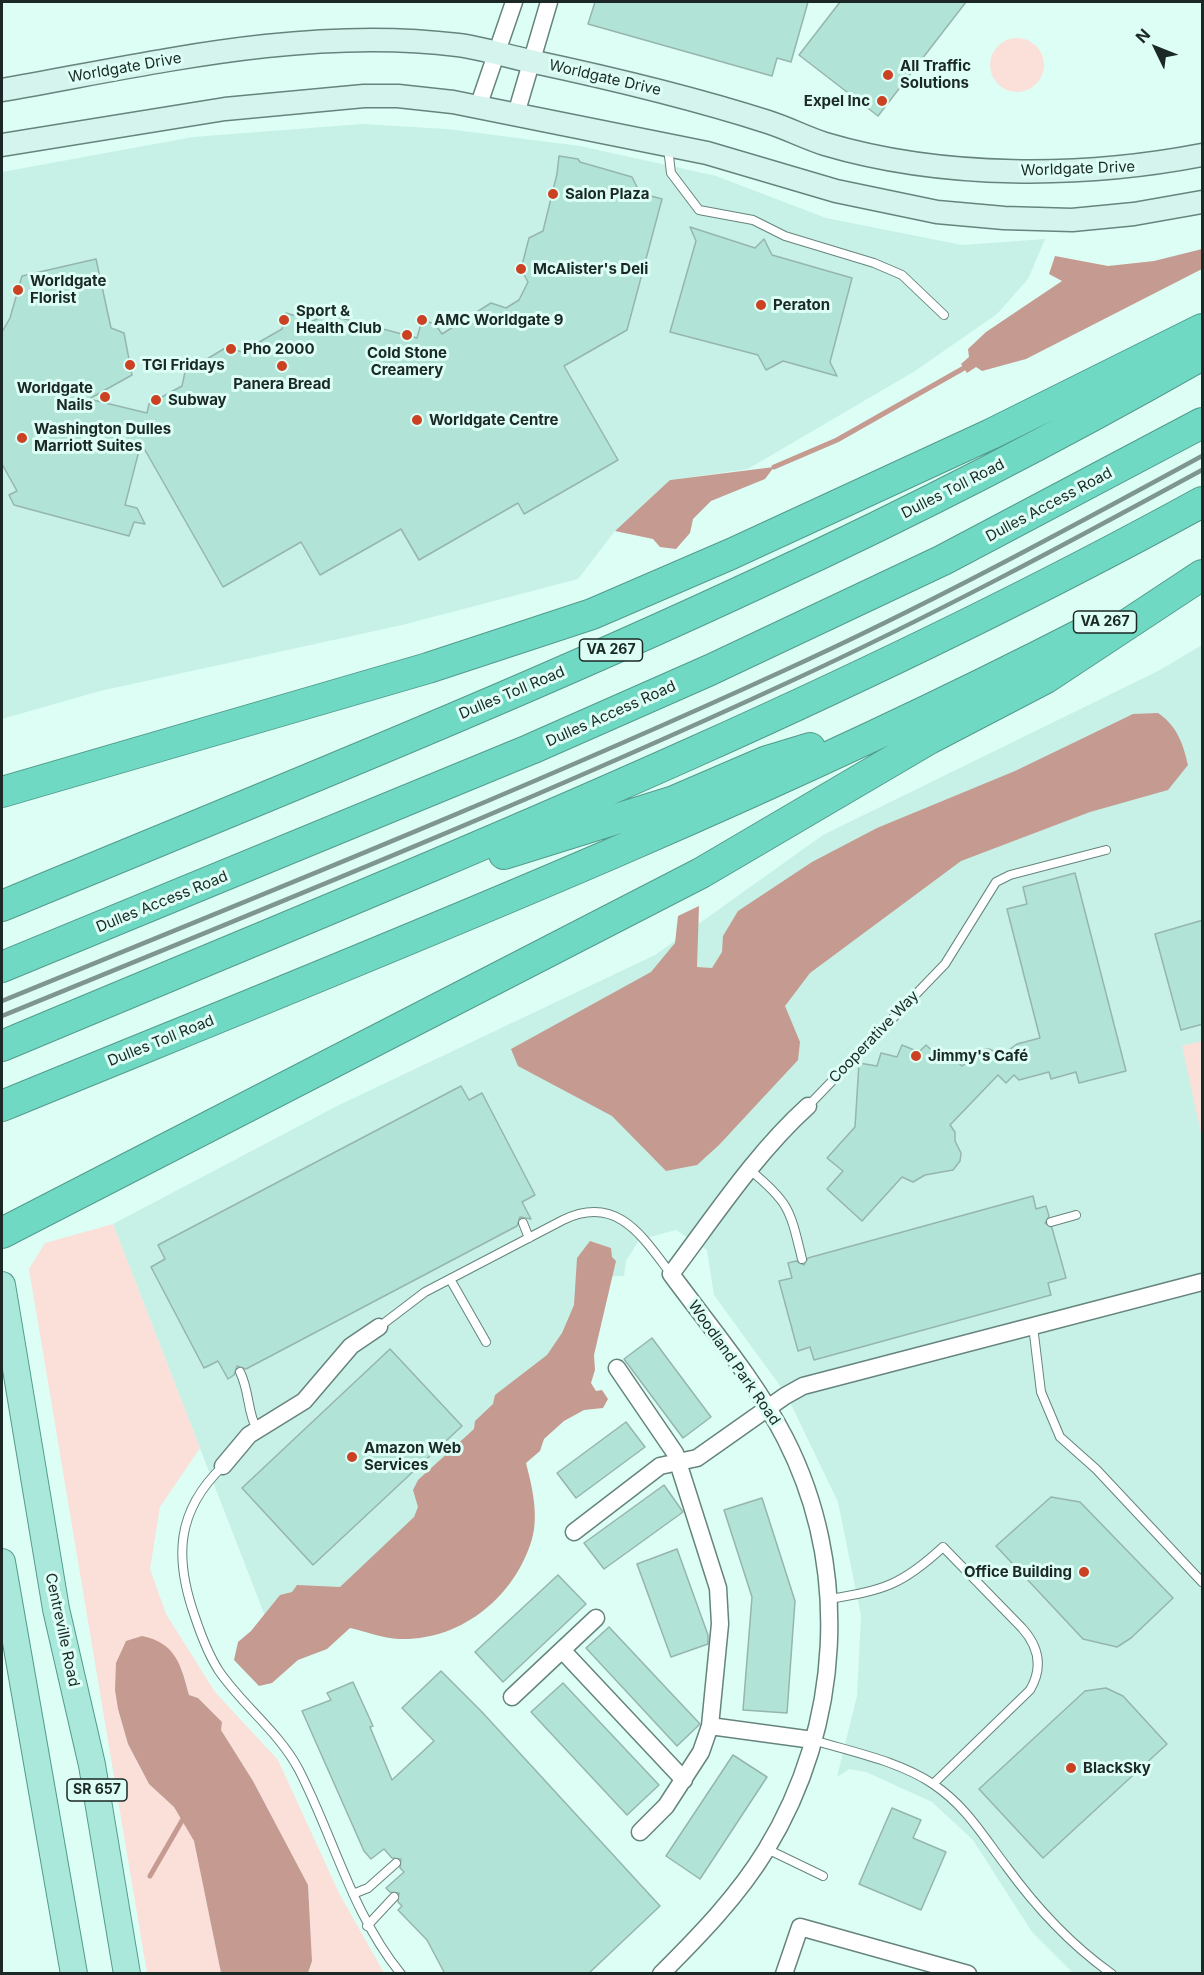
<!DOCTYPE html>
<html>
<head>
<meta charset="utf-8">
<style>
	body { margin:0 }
	#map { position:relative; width:1204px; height:1975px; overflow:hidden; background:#dcfef5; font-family:Inter,sans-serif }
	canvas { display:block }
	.frame { position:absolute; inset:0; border:3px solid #1b2825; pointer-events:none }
	.north { position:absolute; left:1126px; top:18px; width:60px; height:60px; -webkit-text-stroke:4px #dcfef5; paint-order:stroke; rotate:313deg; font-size:16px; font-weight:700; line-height:24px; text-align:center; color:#1b2825 }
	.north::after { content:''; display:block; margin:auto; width:21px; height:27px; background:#1b2825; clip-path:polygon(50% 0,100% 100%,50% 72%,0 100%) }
</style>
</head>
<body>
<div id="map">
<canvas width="1204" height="1975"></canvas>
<div class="frame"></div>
<div class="north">N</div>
</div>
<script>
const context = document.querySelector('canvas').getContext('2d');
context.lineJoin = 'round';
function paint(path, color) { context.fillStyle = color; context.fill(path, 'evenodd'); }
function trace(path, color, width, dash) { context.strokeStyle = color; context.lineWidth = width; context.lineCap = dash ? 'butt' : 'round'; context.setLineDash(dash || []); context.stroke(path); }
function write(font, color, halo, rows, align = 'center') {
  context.font = font + ' Inter,sans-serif'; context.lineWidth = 6; context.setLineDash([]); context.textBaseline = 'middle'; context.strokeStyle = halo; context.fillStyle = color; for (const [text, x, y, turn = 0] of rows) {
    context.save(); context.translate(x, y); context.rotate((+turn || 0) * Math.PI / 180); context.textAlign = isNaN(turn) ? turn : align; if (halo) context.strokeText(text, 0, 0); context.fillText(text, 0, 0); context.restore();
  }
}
const built = new Path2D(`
	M 362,124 L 447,129 L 580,146 L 716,176 L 826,218 L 962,245 L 1045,239 L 1028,279 L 997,314 L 915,371 L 748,469 L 670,480 L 615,531 L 578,579 L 402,625 L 100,691 L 2,719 L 2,172 L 193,137 Z
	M 1202,645 L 1202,1973 L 1073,1973 L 1032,1932 L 973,1840 L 932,1802 L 866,1772 L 849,1769 L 837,1777 L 857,1696 L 861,1616 L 838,1502 L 786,1394 L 714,1295 L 707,1250 L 676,1230 L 639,1240 L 626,1261 L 624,1276 L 588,1277 L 574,1383 L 336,1609 L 272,1634 L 113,1224 L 337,1106 L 655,955 L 823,835 L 1160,670 Z`);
const green = new Path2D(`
	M990 65a27 27 0 1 1 54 0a27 27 0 1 1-54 0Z
	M 1202,1041 L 1202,1138 L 1182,1046 Z
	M 113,1224 L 200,1448 L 160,1507 L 150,1569 L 166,1614 L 215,1692 L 278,1760 L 339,1893 L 384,1973 L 308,1973 L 312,1961 L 308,1885 L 253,1781 L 221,1730 L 222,1722 L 198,1698 L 189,1695 L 182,1669 L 118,1709 L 128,1744 L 149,1784 L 174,1807 L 194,1841 L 221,1973 L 147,1973 L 29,1269 L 45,1243 Z`);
const water = new Path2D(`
	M 1202,249 L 1202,269 L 1026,359 L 982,371 L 976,367 L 967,373 L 961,364 L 969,357 L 968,349 L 986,332 L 1062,281 L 1049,274 L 1055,256 L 1108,266 L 1154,261 Z
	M 774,467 L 765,479 L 711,501 L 693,519 L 690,533 L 676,549 L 660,547 L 653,539 L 615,531 L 670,480 Z
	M 1158,713 C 1177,726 1183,743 1188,765 L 1168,790 L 1090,812 L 961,861 L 810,973 L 785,1006 L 800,1042 L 798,1060 L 719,1145 L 697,1165 L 666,1171 L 612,1116 L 518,1066 L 511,1049 L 651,972 L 675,943 L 678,916 L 699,906 L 697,967 L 712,968 L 722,952 L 723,936 L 738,911 L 812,862 L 877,828 L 1015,771 L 1133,714 Z
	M 590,1241 L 611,1248 L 612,1257 L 616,1261 L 594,1355 L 595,1370 L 591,1383 L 596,1391 L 602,1390 L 608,1399 L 603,1408 L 584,1410 L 564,1421 L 544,1439 L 540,1451 L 526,1463 C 532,1486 539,1515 532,1539 C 515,1597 461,1641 399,1639 C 383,1638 367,1632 350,1628 L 327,1649 L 298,1660 L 272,1683 L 259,1686 L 234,1660 L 238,1642 L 251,1631 L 280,1595 L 292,1592 L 297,1585 L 340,1587 L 414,1517 L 418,1507 L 413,1490 L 418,1480 L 474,1429 L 475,1421 L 493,1404 L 495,1395 L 547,1355 L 562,1333 L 574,1305 L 577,1258 Z
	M 142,1636 C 176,1643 181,1665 189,1695 L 198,1698 L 222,1722 L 221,1730 L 253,1781 L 308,1885 L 312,1961 L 308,1973 L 221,1973 L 194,1841 L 174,1807 L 149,1784 L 128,1744 L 118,1709 L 115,1690 L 116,1663 L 126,1641 Z`);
const stream = new Path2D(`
	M 774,467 L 837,440 L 964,368
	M 150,1876 L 183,1819`);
const building = new Path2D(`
	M 595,2 L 808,2 L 791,62 L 777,58 L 772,76 L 588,24 Z
	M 840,2 L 966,2 L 878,116 L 799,55 Z
	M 559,156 L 578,159 L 580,162 L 632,177 L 640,193 L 662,199 L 627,330 L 564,366 L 618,460 L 524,514 L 518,503 L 419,560 L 401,529 L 320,575 L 301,542 L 223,587 L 141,443 L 125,505 L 137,508 L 145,524 L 134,522 L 129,536 L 14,505 L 9,495 L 17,491 L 2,464 L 2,332 L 10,318 L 22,276 L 96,259 L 111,328 L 124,333 L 132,375 L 89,399 L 147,413 L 149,404 L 182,386 L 185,372 L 227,347 L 242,352 L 282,329 L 286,313 L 313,321 L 326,314 L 417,338 L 422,320 L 435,324 L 442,334 L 491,303 L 506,308 L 519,300 L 528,282 L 521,269 L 529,238 L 543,231 L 557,174 Z
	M 690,227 L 755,248 L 764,239 L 772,255 L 852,278 L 830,362 L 837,376 L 783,361 L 766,370 L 758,355 L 670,332 L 696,241 Z
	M 1075,873 L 1126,1071 L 1079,1083 L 1076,1072 L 1051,1079 L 1049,1072 L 1019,1080 L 1014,1075 L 1006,1083 L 998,1075 L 950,1125 L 955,1132 L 955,1141 L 961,1153 L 960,1161 L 953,1170 L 925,1175 L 913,1182 L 902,1177 L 862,1221 L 827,1189 L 843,1171 L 827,1158 L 855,1127 L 859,1063 L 877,1066 L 881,1053 L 897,1057 L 902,1045 L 919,1052 L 926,1045 L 944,1062 L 950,1055 L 962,1066 L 982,1050 L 989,1049 L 1002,1055 L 1017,1044 L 1040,1038 L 1007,909 L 1027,904 L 1023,887 Z
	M 1203,920 L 1203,1024 L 1181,1030 L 1155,934 Z
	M 461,1086 L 469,1100 L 482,1093 L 535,1195 L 522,1202 L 531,1219 L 520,1217 L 517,1226 L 246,1369 L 237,1366 L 234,1375 L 228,1379 L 218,1361 L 204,1368 L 151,1267 L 165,1259 L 158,1245 Z
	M 1033,1196 L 1036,1209 L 1046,1206 L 1049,1216 L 1045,1223 L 1052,1228 L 1066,1278 L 1048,1283 L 1051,1295 L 814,1360 L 810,1347 L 798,1351 L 779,1281 L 792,1278 L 788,1263 L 796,1261 L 804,1265 L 808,1258 Z
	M 652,1338 L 711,1417 L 683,1438 L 624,1359 Z
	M 390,1349 L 462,1426 L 313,1565 L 242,1488 Z
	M 626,1422 L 645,1447 L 576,1498 L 557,1473 Z
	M 664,1485 L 683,1512 L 604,1569 L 584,1543 Z
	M 1051,1497 L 1080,1502 L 1173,1598 L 1131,1638 L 1117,1647 L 1083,1639 L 996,1546 Z
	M 762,1498 L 795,1601 L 787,1713 L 743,1710 L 752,1597 L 724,1510 Z
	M 677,1549 L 708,1635 L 708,1644 L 671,1657 L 637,1564 Z
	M 558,1575 L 586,1604 L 503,1682 L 475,1652 Z
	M 609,1627 L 700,1724 L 677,1746 L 586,1648 Z
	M 441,1671 L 482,1712 L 660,1906 L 588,1974 L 445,1974 L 427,1940 L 398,1910 L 402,1906 L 398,1902 L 399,1893 L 390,1892 L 386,1888 L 404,1872 L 400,1868 L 401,1859 L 392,1858 L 384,1849 L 371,1859 L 364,1851 L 302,1711 L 331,1700 L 327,1693 L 353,1682 L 373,1726 L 370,1727 L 392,1780 L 434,1741 L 402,1708 Z
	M 563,1683 L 659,1785 L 627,1815 L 531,1712 Z
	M 1106,1688 L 1123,1696 L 1167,1744 L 1043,1858 L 979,1789 L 1085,1691 Z
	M 733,1755 L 767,1777 L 700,1879 L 666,1856 Z
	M 892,1808 L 921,1820 L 913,1838 L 946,1852 L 921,1910 L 859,1884 Z`);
const lane = new Path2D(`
	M 668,148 L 671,173 L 699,210 L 753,220 L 785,236 L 874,263 L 902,275 L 944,315
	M 808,1106 L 945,964 L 996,882 L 1010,875 L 1106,850
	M 750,1170 C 790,1203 790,1210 802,1259
	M 1051,1222 L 1076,1215
	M 523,1223 L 529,1238
	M 450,1279 L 486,1342
	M 1033,1326 L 1041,1392 L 1060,1437 L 1096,1469 L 1202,1582
	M 379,1327 L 425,1292 L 563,1220 C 617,1194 642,1236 671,1274
	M 240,1372 C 250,1392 247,1413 257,1429
	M 223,1466 C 176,1511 174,1558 195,1617 C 201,1635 208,1654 219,1671 C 243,1706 279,1732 299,1770 C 334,1838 352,1914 401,1974
	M 830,1599 C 884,1590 902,1585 943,1547 L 1022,1628 C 1039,1647 1043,1668 1030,1690 L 933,1784
	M 813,1740 C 852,1752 899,1761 933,1784 C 966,1806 983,1836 1006,1866 C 1035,1906 1071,1945 1112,1974
	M 767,1849 L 823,1876
	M 353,1894 L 368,1888 L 396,1863
	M 367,1926 L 394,1897`);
const street = new Path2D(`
	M 478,107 L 514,2
	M 516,114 L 549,2
	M 617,1368 L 675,1453 L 718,1588 L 720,1624 L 710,1726 L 701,1752 L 666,1806 L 640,1832
	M 223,1466 L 249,1435 L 304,1401 L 351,1346 L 379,1327
	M 574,1532 L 660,1466 L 697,1458 L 785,1396 L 803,1386 L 1202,1282
	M 562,1650 L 684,1780
	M 512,1697 L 596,1618
	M 710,1726 L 813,1740
	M 661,1974 C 699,1936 738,1896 766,1850 C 842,1726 851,1567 785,1438 C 755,1380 710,1327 671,1274 C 714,1217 755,1154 808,1106
	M 784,1974 L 800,1927 L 968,1974`);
const secondary = new Path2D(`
	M 2,90 C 151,64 305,26 458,45 C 482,48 506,56 530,61 C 610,78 690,97 768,122 C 787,128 806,138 825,144 C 943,179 1083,178 1202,155
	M 2,145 L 225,109 L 364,96 L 398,96 L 453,102 L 707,153 L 836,191 L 937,212 L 1004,218 L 1072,220 L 1134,214 L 1202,202`);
const primary = new Path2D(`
	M 2,1285 L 56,1609 L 92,1765 L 127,1974
	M 2,1562 L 74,1974`);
const highway = new Path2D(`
	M 2,792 L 428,668 L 592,614 L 731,554 L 991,434 L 1202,329
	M 504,854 L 674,801 L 767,761 L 810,748
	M 2,906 C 257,800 515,697 765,580 C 914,511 1060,436 1202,355
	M 2,967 L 531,749 L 710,670 L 943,560 L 1202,423
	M 2,1046 C 407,876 816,714 1202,502
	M 2,1106 C 368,956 738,811 1091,629
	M 2,1233 L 701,873 L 929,739 L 1046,678 L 1202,575`);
const rail = new Path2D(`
	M 2,1001 C 264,894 526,789 783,671 C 926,606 1064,531 1202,456
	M 2,1016 C 266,908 530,802 789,682 C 930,617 1066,544 1202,470`);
const markers = [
	[888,75,6,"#cb4122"],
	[882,101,6,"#cb4122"],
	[553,194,6,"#cb4122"],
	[521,269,6,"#cb4122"],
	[18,290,6,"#cb4122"],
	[761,305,6,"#cb4122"],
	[284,320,6,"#cb4122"],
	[422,320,6,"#cb4122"],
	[407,335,6,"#cb4122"],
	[231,349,6,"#cb4122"],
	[130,365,6,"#cb4122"],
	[282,366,6,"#cb4122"],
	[105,397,6,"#cb4122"],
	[156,400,6,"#cb4122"],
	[417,420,6,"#cb4122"],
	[22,438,6,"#cb4122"],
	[916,1056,6,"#cb4122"],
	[352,1457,6,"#cb4122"],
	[1084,1572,6,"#cb4122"],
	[1071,1768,6,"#cb4122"]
];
const shields = [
	[1105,622,63],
	[611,650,63],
	[97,1790,60]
];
const shieldNames = [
	["VA 267",1105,622],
	["VA 267",611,650],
	["SR 657",97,1790]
];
const poiNames = [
	["All Traffic",900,66],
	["Solutions",900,83],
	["Expel Inc",870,101,"right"],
	["Salon Plaza",565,194],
	["McAlister's Deli",533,269],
	["Worldgate",30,281],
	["Florist",30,298],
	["Peraton",773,305],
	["Sport &",296,311],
	["Health Club",296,328],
	["AMC Worldgate 9",434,320],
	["Pho 2000",243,349],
	["Cold Stone",407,353,"center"],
	["Creamery",407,370,"center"],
	["TGI Fridays",142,365],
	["Panera Bread",282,384,"center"],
	["Worldgate",93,388,"right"],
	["Nails",93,405,"right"],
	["Subway",168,400],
	["Worldgate Centre",429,420],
	["Washington Dulles",34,429],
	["Marriott Suites",34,446],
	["Jimmy's Café",928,1056],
	["Amazon Web",364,1448],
	["Services",364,1465],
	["Office Building",1072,1572,"right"],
	["BlackSky",1083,1768]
];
const streetNames = [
	["Worldgate Drive",125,68,-10],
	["Worldgate Drive",605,78,13],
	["Worldgate Drive",1078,169,-2],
	["Dulles Toll Road",953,489,-27],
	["Dulles Access Road",1049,505,-28],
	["Dulles Toll Road",512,693,-23],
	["Dulles Access Road",611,714,-24],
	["Dulles Access Road",162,902,-22],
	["Cooperative Way",874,1037,-46],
	["Dulles Toll Road",161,1041,-22],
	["Woodland Park Road",734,1363,55],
	["Centreville Road",62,1630,78]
];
paint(built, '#c7f1e6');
paint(green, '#fae0d9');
paint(water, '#c59a90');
trace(stream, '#c59a90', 5);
paint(building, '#b2e3d7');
trace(building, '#95b5ad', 1.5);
trace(lane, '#66847d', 10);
trace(street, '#66847d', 19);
trace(secondary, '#66847d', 25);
trace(primary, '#529b8c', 28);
trace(highway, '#529b8c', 32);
trace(lane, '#fff', 8);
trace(street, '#fff', 16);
trace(secondary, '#d4f4ed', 22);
trace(primary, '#a9e8db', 26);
trace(highway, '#70d9c3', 30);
trace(rail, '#7f9690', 4.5);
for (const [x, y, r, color] of markers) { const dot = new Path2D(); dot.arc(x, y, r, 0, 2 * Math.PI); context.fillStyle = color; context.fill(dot); trace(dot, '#dcfef5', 2); }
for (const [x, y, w] of shields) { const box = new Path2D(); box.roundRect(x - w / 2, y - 11, w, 22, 4.5); context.fillStyle = '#dcfef5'; context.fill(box); trace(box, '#1b2825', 1.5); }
write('bold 14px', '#1b2825', null, shieldNames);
write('bold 15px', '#1b2825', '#dcfef5', poiNames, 'left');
write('15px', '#1b2825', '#dcfef5', streetNames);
</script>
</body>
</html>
